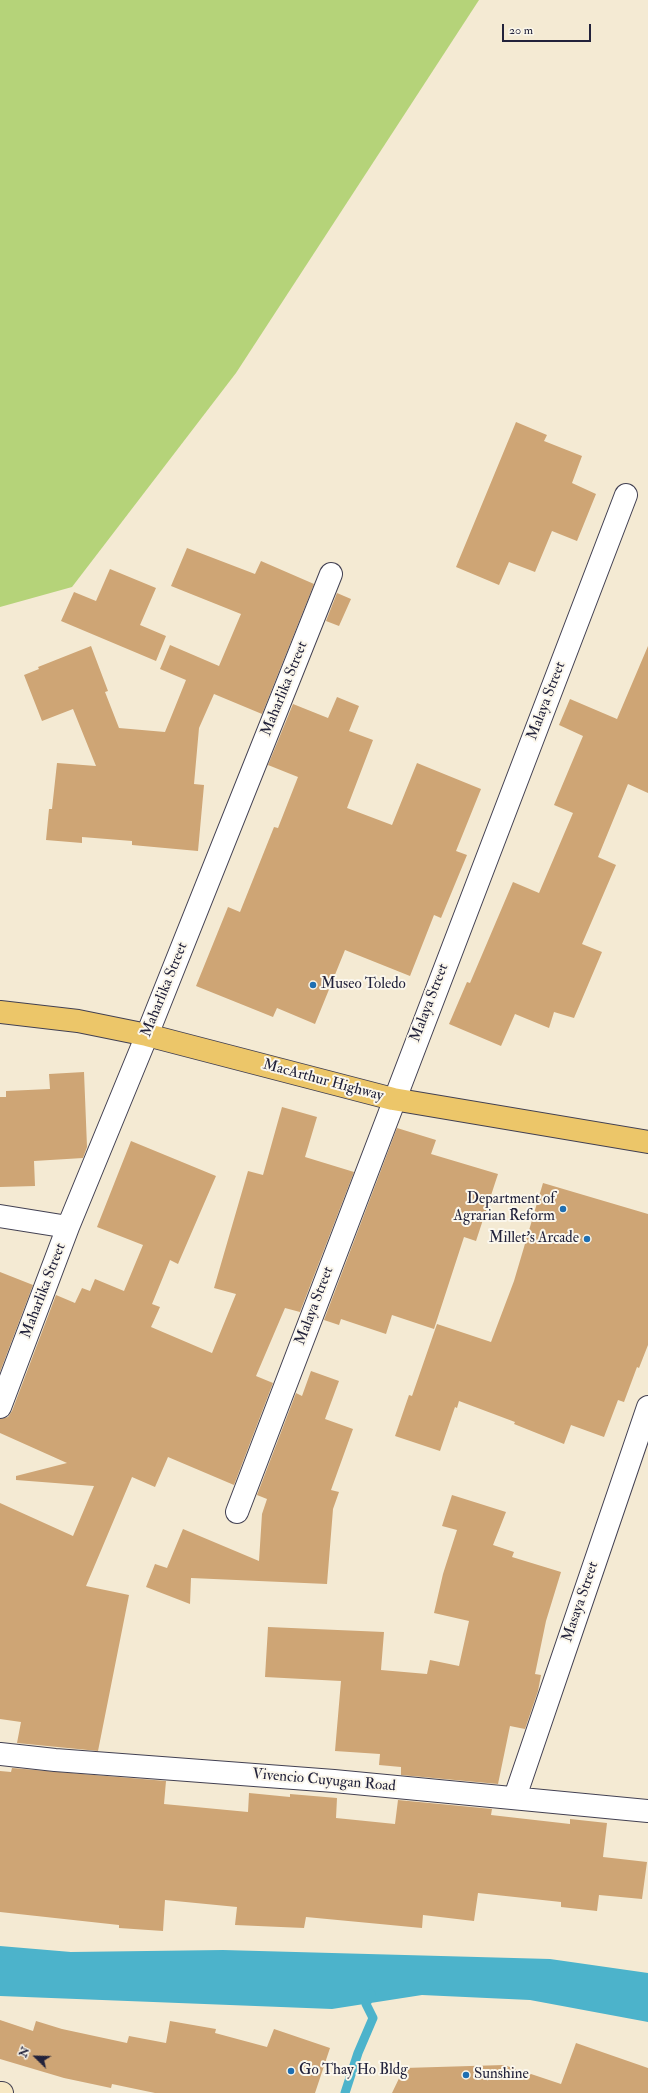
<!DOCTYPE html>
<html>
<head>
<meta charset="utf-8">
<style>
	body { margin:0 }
	#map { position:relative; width:648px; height:2093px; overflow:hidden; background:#f4ead3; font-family:"IM FELL Double Pica",serif }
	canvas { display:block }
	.north { position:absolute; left:16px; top:2037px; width:40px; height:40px; -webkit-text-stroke:3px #fbf7ec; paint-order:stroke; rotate:293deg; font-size:11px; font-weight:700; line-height:16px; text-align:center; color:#22223b }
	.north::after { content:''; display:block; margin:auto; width:14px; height:18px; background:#22223b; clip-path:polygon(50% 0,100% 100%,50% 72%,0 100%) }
	.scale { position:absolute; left:502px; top:24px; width:89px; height:18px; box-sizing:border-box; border:2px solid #22223b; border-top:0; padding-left:5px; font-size:12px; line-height:14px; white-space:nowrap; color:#22223b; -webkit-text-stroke:3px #fbf7ec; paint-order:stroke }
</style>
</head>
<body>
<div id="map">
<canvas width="648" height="2093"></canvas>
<div class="north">N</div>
<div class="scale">20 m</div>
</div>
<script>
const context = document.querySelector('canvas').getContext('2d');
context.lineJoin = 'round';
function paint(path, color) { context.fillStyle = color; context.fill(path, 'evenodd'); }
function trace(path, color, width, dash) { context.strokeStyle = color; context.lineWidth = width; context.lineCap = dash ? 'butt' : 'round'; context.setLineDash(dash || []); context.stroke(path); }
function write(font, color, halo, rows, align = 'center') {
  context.font = font + ' "IM FELL Double Pica",serif'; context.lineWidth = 4; context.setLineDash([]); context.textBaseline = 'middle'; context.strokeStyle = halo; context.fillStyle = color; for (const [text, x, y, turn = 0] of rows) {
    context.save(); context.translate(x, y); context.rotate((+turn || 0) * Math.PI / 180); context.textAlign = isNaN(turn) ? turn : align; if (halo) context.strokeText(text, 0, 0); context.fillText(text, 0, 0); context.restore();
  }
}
const green = new Path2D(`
	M 0,0 L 479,0 L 236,373 L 72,587 L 0,607 Z`);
const water = new Path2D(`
	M 0,1946 L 71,1952 L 223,1950 L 550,1959 L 648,1973 L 648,2022 L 530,2000 L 422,1995 L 332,2009 L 0,1996 Z`);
const stream = new Path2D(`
	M 345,2093 L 358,2053 L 373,2018 L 366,2004 L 371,1994`);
const building = new Path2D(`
	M 516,422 L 547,435 L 544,441 L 582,456 L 572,483 L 596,494 L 577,541 L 552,531 L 535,572 L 509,562 L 499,585 L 456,567 Z
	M 187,548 L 255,574 L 261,561 L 314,584 L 262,714 L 214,694 L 199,728 L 194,784 L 204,785 L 198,851 L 132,845 L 132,841 L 82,837 L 82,843 L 46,840 L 49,809 L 52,809 L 57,763 L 96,766 L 73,709 L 42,721 L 24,675 L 39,669 L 38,667 L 91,646 L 108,691 L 105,692 L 119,728 L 165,732 L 186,680 L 160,669 L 170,645 L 219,666 L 241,614 L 171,586 Z
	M 110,569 L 156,588 L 140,625 L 166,636 L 156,661 L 61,621 L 74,592 L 96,601 Z
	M 337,593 L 351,599 L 339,626 L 326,621 Z
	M 648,646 L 648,793 L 628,784 L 598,857 L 616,865 L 582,944 L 602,952 L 574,1018 L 554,1012 L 549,1028 L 515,1014 L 501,1046 L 449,1024 L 467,982 L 470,983 L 513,882 L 539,893 L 573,813 L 554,805 L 583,736 L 559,725 L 570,699 L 617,719 Z
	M 337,697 L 359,706 L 349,731 L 373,740 L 347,808 L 392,825 L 417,763 L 481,789 L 456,851 L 467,855 L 441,918 L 434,915 L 410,976 L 345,950 L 315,1024 L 277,1008 L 273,1017 L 196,986 L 228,907 L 240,912 L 274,827 L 278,828 L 298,777 L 268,765 L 293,704 L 328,718 Z
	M 84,1072 L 87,1147 L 83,1158 L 34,1161 L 35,1186 L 0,1187 L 0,1097 L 6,1097 L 6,1091 L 50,1089 L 49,1074 Z
	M 282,1107 L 317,1117 L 305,1157 L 354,1172 L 300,1312 L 285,1308 L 256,1376 L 273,1383 L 234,1485 L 168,1457 L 155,1487 L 132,1477 L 86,1586 L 129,1595 L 98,1751 L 17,1743 L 21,1722 L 0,1719 L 0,1503 L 73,1536 L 94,1486 L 16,1480 L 16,1476 L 67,1463 L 0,1433 L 0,1419 L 8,1417 L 12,1411 L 56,1295 L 75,1303 L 82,1288 L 90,1291 L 95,1279 L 124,1291 L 143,1245 L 97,1227 L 131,1141 L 216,1176 L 178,1264 L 170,1260 L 152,1304 L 160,1307 L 151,1327 L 212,1353 L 236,1294 L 214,1288 L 248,1171 L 263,1175 Z
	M 397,1128 L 436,1140 L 431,1154 L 498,1174 L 476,1241 L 464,1237 L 434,1329 L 392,1315 L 386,1334 L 341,1319 L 339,1325 L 324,1320 Z
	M 543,1183 L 648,1214 L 648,1345 L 639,1368 L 637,1367 L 624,1402 L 618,1400 L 604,1437 L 571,1425 L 564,1444 L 514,1424 L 515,1422 L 459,1401 L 457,1408 L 455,1407 L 440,1451 L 395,1436 L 409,1395 L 412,1396 L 437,1324 L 491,1342 L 514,1281 Z
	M 0,1272 L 33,1285 L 0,1372 Z
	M 311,1371 L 339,1381 L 325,1419 L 353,1429 L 331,1490 L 339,1492 L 333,1509 L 327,1584 L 191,1578 L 190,1604 L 146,1587 L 155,1564 L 167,1568 L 183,1529 L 259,1561 L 262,1514 L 267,1499 L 257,1495 L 296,1393 L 302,1396 Z
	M 452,1495 L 506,1512 L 493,1545 L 514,1552 L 512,1557 L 561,1572 L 546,1621 L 535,1674 L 541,1675 L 538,1691 L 525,1729 L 510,1726 L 498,1784 L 401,1775 L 401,1767 L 379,1765 L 380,1754 L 335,1751 L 341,1681 L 265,1677 L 268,1627 L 384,1632 L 381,1670 L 427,1674 L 430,1660 L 459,1666 L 469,1621 L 434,1613 L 443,1574 L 457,1530 L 442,1526 Z
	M 12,1768 L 166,1781 L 164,1804 L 248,1812 L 249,1793 L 290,1797 L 290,1794 L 337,1798 L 336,1818 L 395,1824 L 398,1800 L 492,1809 L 491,1815 L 570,1824 L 570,1819 L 607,1823 L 603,1857 L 647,1862 L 642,1899 L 599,1895 L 597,1911 L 561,1907 L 561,1902 L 478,1893 L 474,1921 L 423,1915 L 422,1928 L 306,1917 L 304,1928 L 235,1925 L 237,1907 L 165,1900 L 163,1931 L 119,1928 L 119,1925 L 0,1912 L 0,1771 L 11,1772 Z
	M 0,2020 L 33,2031 L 36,2021 L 62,2029 L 127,2043 L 129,2036 L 166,2043 L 170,2021 L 216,2029 L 215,2033 L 267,2047 L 274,2029 L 330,2048 L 315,2093 L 155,2093 L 112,2084 L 111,2088 L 64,2078 L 0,2059 Z
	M 576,2043 L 648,2068 L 648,2093 L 392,2093 L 404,2068 L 504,2065 L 561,2084 Z`);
const street = new Path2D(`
	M 0,1216 L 68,1227
	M 0,1407 L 68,1227 L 147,1035 L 331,574
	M 237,1512 L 626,495
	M 0,1754 L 55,1760 L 334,1781 L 648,1811
	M 515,1797 L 648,1407`);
const secondary = new Path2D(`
	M 0,2093 L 2,2093`);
const highway = new Path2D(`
	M 0,1012 L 78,1021 L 147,1035 L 393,1099 L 648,1142`);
const markers = [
	[313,985,4,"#1f6fb2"],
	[563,1209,4,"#1f6fb2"],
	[587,1239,4,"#1f6fb2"],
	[291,2071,4,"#1f6fb2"],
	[466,2075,4,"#1f6fb2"]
];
const streetNames = [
	["Maharlika Street",285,689,-68],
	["Malaya Street",547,701,-69],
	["Maharlika Street",165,990,-68],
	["Malaya Street",430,1003,-69],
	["MacArthur Highway",323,1081,15],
	["Maharlika Street",44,1291,-69],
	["Malaya Street",315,1306,-69],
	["Masaya Street",581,1602,-71],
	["Vivencio Cuyugan Road",324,1781,5]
];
const poiNames = [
	["Museo Toledo",321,985],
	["Department of",555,1200,"right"],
	["Agrarian Reform",555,1217,"right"],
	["Millet's Arcade",579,1239,"right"],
	["Go Thay Ho Bldg",299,2071],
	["Sunshine",474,2075]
];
paint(green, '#b5d379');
paint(water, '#4cb3cb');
trace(stream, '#4cb3cb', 9);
paint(building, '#cea575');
trace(street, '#424052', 24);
trace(secondary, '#424052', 24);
trace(highway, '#424052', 24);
trace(street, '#fff', 22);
trace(secondary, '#f7e8c3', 22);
trace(highway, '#ecc669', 22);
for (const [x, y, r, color] of markers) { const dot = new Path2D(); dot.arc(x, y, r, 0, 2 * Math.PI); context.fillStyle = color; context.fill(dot); trace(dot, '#fbf7ec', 1.5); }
write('15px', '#22223b', '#fbf7ec', streetNames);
write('15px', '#22223b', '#fbf7ec', poiNames, 'left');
</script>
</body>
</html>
